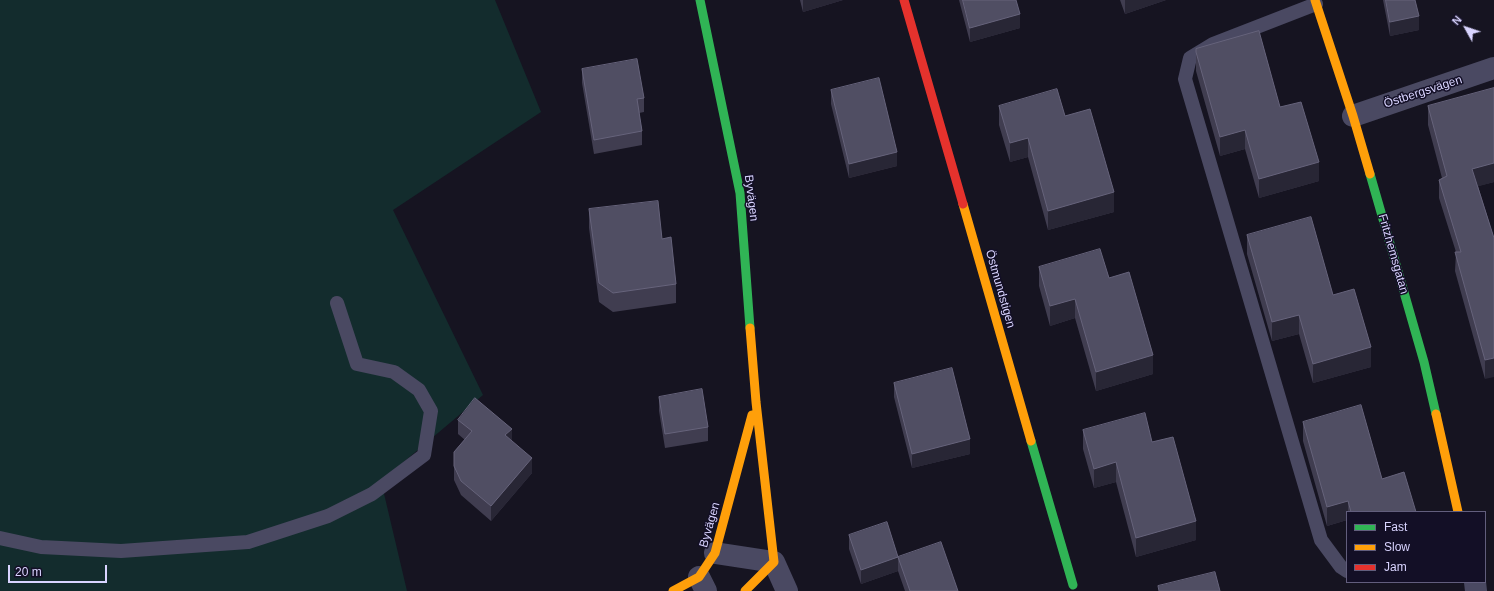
<!DOCTYPE html>
<html>
<head>
<meta charset="utf-8">
<style>
	body { margin:0 }
	#map { position:relative; width:1494px; height:591px; overflow:hidden; background:#161421; font-family:Helvetica,sans-serif }
	canvas { display:block }
	.legend { position:absolute; left:1346px; top:511px; width:140px; height:72px; box-sizing:border-box; background:#130f26; border:1px solid #625e7d; margin:0; padding:5px 7px; list-style:none; font-size:12px; color:#d9d4ff }
	.legend li { display:flex; align-items:center; gap:8px; height:20px }
	.legend b { width:20px; border:1px solid #625e7d }
	.north { position:absolute; left:1446px; top:8px; width:40px; height:40px; -webkit-text-stroke:3px #130f26; paint-order:stroke; rotate:310deg; font-size:11px; font-weight:700; line-height:16px; text-align:center; color:#d9d4ff }
	.north::after { content:''; display:block; margin:auto; width:14px; height:18px; background:#d9d4ff; clip-path:polygon(50% 0,100% 100%,50% 72%,0 100%) }
	.scale { position:absolute; left:8px; top:565px; width:99px; height:18px; box-sizing:border-box; border:2px solid #d9d4ff; border-top:0; padding-left:5px; font-size:12px; line-height:14px; white-space:nowrap; color:#d9d4ff; -webkit-text-stroke:3px #130f26; paint-order:stroke }
</style>
</head>
<body>
<div id="map">
<canvas width="1494" height="591"></canvas>
<ul class="legend">
<li><b style="height:5px;background:#30b455"></b>Fast</li>
<li><b style="height:5px;background:#ff9f0a"></b>Slow</li>
<li><b style="height:5px;background:#e5322d"></b>Jam</li>
</ul>
<div class="north">N</div>
<div class="scale">20 m</div>
</div>
<script>
const context = document.querySelector('canvas').getContext('2d');
context.lineJoin = 'round';
function paint(path, color) { context.fillStyle = color; context.fill(path, 'evenodd'); }
function trace(path, color, width, dash) { context.strokeStyle = color; context.lineWidth = width; context.lineCap = dash ? 'butt' : 'round'; context.setLineDash(dash || []); context.stroke(path); }
function write(font, color, halo, rows, align = 'center') {
  context.font = font + ' Helvetica,sans-serif'; context.lineWidth = 3; context.setLineDash([]); context.textBaseline = 'middle'; context.strokeStyle = halo; context.fillStyle = color; for (const [text, x, y, turn = 0] of rows) {
    context.save(); context.translate(x, y); context.rotate((+turn || 0) * Math.PI / 180); context.textAlign = isNaN(turn) ? turn : align; if (halo) context.strokeText(text, 0, 0); context.fillText(text, 0, 0); context.restore();
  }
}
const green = new Path2D(`
	M 0,0 L 495,0 L 541,112 L 393,210 L 483,395 L 381,481 L 407,591 L 0,591 Z`);
const lane = new Path2D(`
	M 1316,4 L 1213,44 L 1190,58 L 1185,79 L 1321,540 L 1341,567 L 1347,571
	M 0,538 L 41,547 L 121,551 L 248,542 L 328,516 L 372,494 L 424,455 L 431,411 L 419,390 L 394,372 L 357,364 L 337,303`);
const street = new Path2D(`
	M 1353,116 L 1494,68
	M 715,553 L 774,562 L 787,591
	M 699,577 L 706,591
	M 1475,582 L 1476,591`);
const fast = new Path2D(`
	M 700,0 L 740,193 L 750,328
	M 1370,174 L 1424,362 L 1436,414
	M 1031,441 L 1073,585`);
const slow = new Path2D(`
	M 1315,0 L 1353,116 L 1370,174
	M 963,204 L 1031,441
	M 1436,414 L 1458,512
	M 673,591 L 699,577 L 715,553 L 752,415
	M 745,591 L 774,562 L 756,402 L 750,328`);
const jam = new Path2D(`
	M 904,0 L 963,204`);
const wall = new Path2D(`
	M 800,0 L 843,0 L 803,12 Z
	M 959,0 L 1016,0 L 1020,28 L 970,42 Z
	M 1120,0 L 1166,0 L 1125,14 Z
	M 1383,0 L 1415,0 L 1419,30 L 1390,36 Z
	M 1196,52 L 1280,107 L 1319,181 L 1259,198 L 1245,149 L 1220,156 L 1196,71 Z
	M 582,69 L 644,98 L 644,112 L 639,113 L 642,131 L 642,145 L 594,154 L 582,83 Z
	M 1494,88 L 1494,182 L 1478,186 L 1494,238 L 1485,379 L 1455,271 L 1456,252 L 1439,198 L 1439,180 L 1442,178 L 1428,125 L 1428,106 Z
	M 831,90 L 897,166 L 849,178 L 831,104 Z
	M 999,106 L 1065,116 L 1114,212 L 1048,230 L 1028,157 L 1010,162 L 999,125 Z
	M 589,209 L 662,239 L 676,284 L 676,303 L 613,312 L 599,302 L 589,228 Z
	M 1247,235 L 1333,295 L 1371,367 L 1313,383 L 1299,334 L 1272,341 L 1247,254 Z
	M 1039,267 L 1109,278 L 1153,374 L 1096,391 L 1075,318 L 1050,326 L 1039,286 Z
	M 894,383 L 970,454 L 912,468 L 894,397 Z
	M 659,397 L 708,427 L 708,441 L 665,448 L 659,411 Z
	M 458,420 L 512,441 L 532,473 L 491,521 L 461,495 L 454,480 L 454,452 L 465,440 L 458,434 Z
	M 1303,422 L 1382,479 L 1416,512 L 1347,512 L 1347,520 L 1327,526 L 1303,441 Z
	M 1083,430 L 1152,442 L 1196,540 L 1136,557 L 1116,482 L 1094,488 L 1083,449 Z
	M 849,535 L 898,557 L 958,591 L 905,591 L 898,571 L 861,584 L 849,549 Z`);
const shadedWall = new Path2D(`
	M 803,0 L 843,0 L 803,12 Z
	M 1125,0 L 1166,0 L 1125,14 Z
	M 1020,14 L 1020,28 L 970,42 L 970,28 Z
	M 1419,16 L 1419,30 L 1390,36 L 1390,22 Z
	M 1245,130 L 1245,149 L 1220,156 L 1220,137 Z
	M 1028,138 L 1028,157 L 1010,162 L 1010,143 Z
	M 897,152 L 897,166 L 849,178 L 849,164 Z
	M 1319,162 L 1319,181 L 1259,198 L 1259,179 Z
	M 1494,163 L 1494,182 L 1472,188 L 1472,169 Z
	M 1114,192 L 1114,212 L 1048,230 L 1048,211 Z
	M 1075,299 L 1075,318 L 1050,326 L 1050,306 Z
	M 1299,315 L 1299,334 L 1272,341 L 1272,322 Z
	M 1371,347 L 1371,367 L 1313,383 L 1313,364 Z
	M 1153,355 L 1153,374 L 1096,391 L 1096,372 Z
	M 1494,358 L 1494,377 L 1485,379 L 1485,360 Z
	M 512,429 L 512,443 L 505,435 Z
	M 970,439 L 970,454 L 912,468 L 912,454 Z
	M 532,458 L 532,473 L 491,521 L 491,506 Z
	M 1116,462 L 1116,482 L 1094,488 L 1094,469 Z
	M 1348,501 L 1348,512 L 1347,512 L 1347,520 L 1327,526 L 1327,507 Z
	M 1196,521 L 1196,540 L 1136,557 L 1136,538 Z
	M 898,557 L 898,571 L 861,584 L 861,570 Z`);
const building = new Path2D(`
	M 963,0 L 1016,0 L 1020,14 L 970,28 Z
	M 1386,0 L 1415,0 L 1419,16 L 1390,22 Z
	M 1259,31 L 1280,107 L 1301,102 L 1319,162 L 1259,179 L 1245,130 L 1220,137 L 1196,52 L 1196,49 Z
	M 637,59 L 644,98 L 637,99 L 642,131 L 594,140 L 582,69 Z
	M 879,78 L 897,152 L 849,164 L 831,90 Z
	M 1494,88 L 1494,163 L 1472,169 L 1494,238 L 1494,358 L 1485,360 L 1455,252 L 1461,252 L 1439,180 L 1447,176 L 1428,106 Z
	M 1057,89 L 1065,116 L 1090,109 L 1114,192 L 1048,211 L 1028,138 L 1010,143 L 999,106 Z
	M 658,201 L 662,239 L 671,237 L 676,284 L 613,293 L 599,283 L 589,209 Z
	M 1311,217 L 1333,295 L 1354,289 L 1371,347 L 1313,364 L 1299,315 L 1272,322 L 1247,235 Z
	M 1100,249 L 1109,278 L 1129,272 L 1153,355 L 1096,372 L 1075,299 L 1050,306 L 1039,267 Z
	M 952,368 L 970,439 L 912,454 L 894,383 Z
	M 702,389 L 708,427 L 665,434 L 659,397 Z
	M 475,398 L 512,429 L 505,435 L 532,458 L 491,506 L 461,481 L 454,466 L 454,452 L 472,431 L 458,420 Z
	M 1361,405 L 1382,479 L 1404,472 L 1416,512 L 1351,512 L 1348,501 L 1327,507 L 1303,422 Z
	M 1145,413 L 1152,442 L 1173,437 L 1196,521 L 1136,538 L 1116,462 L 1094,469 L 1083,430 Z
	M 887,522 L 898,557 L 861,570 L 849,535 Z
	M 941,542 L 958,591 L 910,591 L 898,557 Z
	M 1215,572 L 1220,591 L 1159,591 L 1158,586 Z`);
const streetNames = [
	["Östbergsvägen",1423,92,-18],
	["Byvägen",751,198,83],
	["Fritzhemsgatan",1393,254,74],
	["Östmundstigen",1000,289,74],
	["Byvägen",710,525,-74]
];
paint(green, '#132c2d');
trace(lane, '#4a4962', 14);
trace(street, '#4a4962', 22);
trace(fast, '#30b455', 9);
trace(slow, '#ff9f0a', 9);
trace(jam, '#e5322d', 9);
paint(wall, '#403d50');
paint(shadedWall, '#282635');
paint(building, '#504e63');
trace(building, '#66637b', 1);
write('12px', '#d9d4ff', '#130f26', streetNames);
</script>
</body>
</html>
